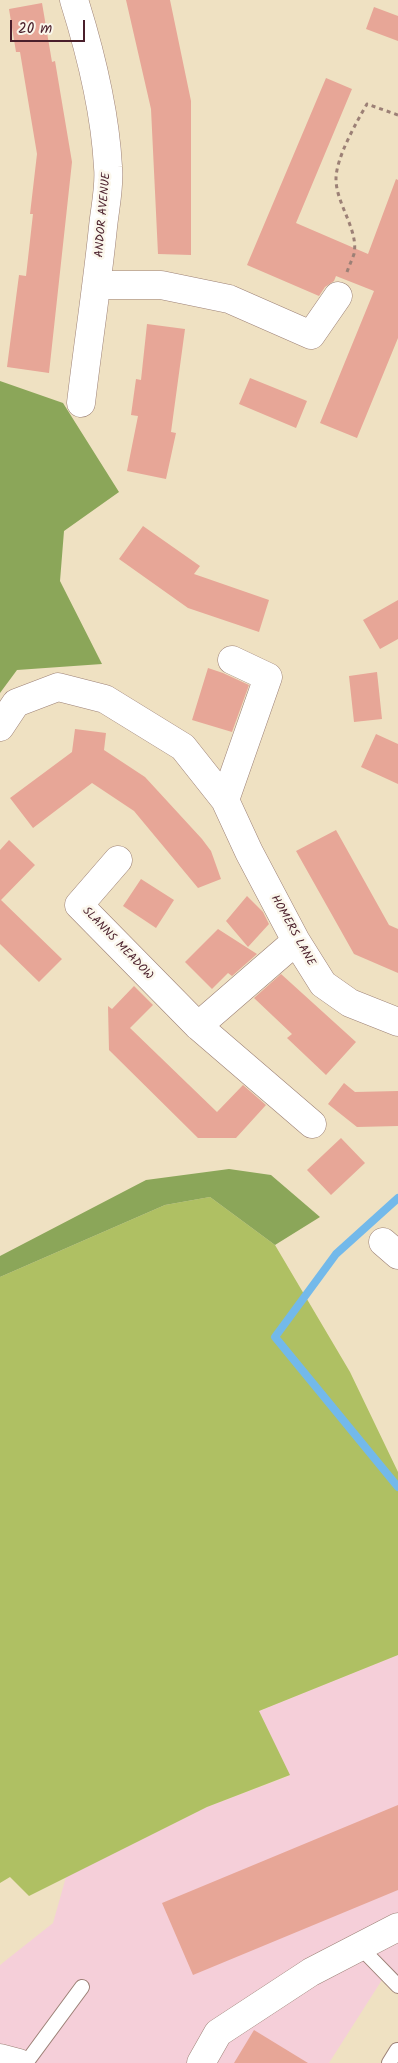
<!DOCTYPE html>
<html>
<head>
<meta charset="utf-8">
<style>
	body { margin:0 }
	#map { position:relative; width:398px; height:2063px; overflow:hidden; background:#efe1c2; font-family:Kalam,sans-serif }
	canvas { display:block }
	.scale { position:absolute; left:10px; top:20px; width:75px; height:22px; box-sizing:border-box; border:2px solid #4a1f2b; border-top:0; padding-left:6px; font-size:15px; line-height:18px; white-space:nowrap; color:#4a1f2b; -webkit-text-stroke:4px #fbf7ec; paint-order:stroke }
</style>
</head>
<body>
<div id="map">
<canvas width="398" height="2063"></canvas>
<div class="scale">20 m</div>
</div>
<script>
const context = document.querySelector('canvas').getContext('2d');
context.lineJoin = 'round';
function paint(path, color) { context.fillStyle = color; context.fill(path, 'evenodd'); }
function trace(path, color, width, dash) { context.strokeStyle = color; context.lineWidth = width; context.lineCap = dash ? 'butt' : 'round'; context.setLineDash(dash || []); context.stroke(path); }
function write(font, color, halo, rows, align = 'center') {
  context.font = font + ' Kalam,sans-serif'; context.lineWidth = 5; context.setLineDash([]); context.textBaseline = 'middle'; context.strokeStyle = halo; context.fillStyle = color; for (const [text, x, y, turn = 0] of rows) {
    context.save(); context.translate(x, y); context.rotate((+turn || 0) * Math.PI / 180); context.textAlign = isNaN(turn) ? turn : align; if (halo) context.strokeText(text, 0, 0); context.fillText(text, 0, 0); context.restore();
  }
}
const built = new Path2D(`
	M 398,1655 L 398,1978 L 387,1972 L 329,2063 L 0,2063 L 0,1965 L 53,1923 L 66,1877 L 207,1807 L 289,1776 L 259,1711 Z`);
const green = new Path2D(`
	M 210,1197 L 275,1245 L 350,1372 L 398,1472 L 398,1655 L 259,1711 L 290,1775 L 207,1807 L 29,1896 L 10,1877 L 0,1883 L 0,1277 L 165,1205 Z`);
const forest = new Path2D(`
	M 0,381 L 63,403 L 119,492 L 64,531 L 60,581 L 102,664 L 17,670 L 0,693 Z
	M 229,1169 L 271,1175 L 320,1217 L 275,1245 L 210,1197 L 165,1205 L 0,1277 L 0,1256 L 146,1180 Z`);
const stream = new Path2D(`
	M 398,1198 L 336,1254 L 275,1337 L 398,1487`);
const building = new Path2D(`
	M 126,0 L 170,0 L 191,101 L 191,255 L 158,254 L 151,109 Z
	M 42,3 L 52,62 L 55,61 L 72,162 L 49,373 L 7,367 L 19,275 L 26,276 L 33,214 L 30,214 L 37,154 L 20,52 L 16,52 L 9,9 Z
	M 374,7 L 398,16 L 398,41 L 366,29 Z
	M 326,78 L 352,89 L 296,223 L 368,254 L 396,179 L 398,180 L 398,338 L 357,438 L 320,423 L 374,291 L 336,276 L 334,281 L 325,287 L 319,296 L 247,265 Z
	M 147,324 L 185,329 L 171,432 L 176,433 L 166,479 L 127,471 L 138,416 L 131,415 L 136,379 L 141,380 Z
	M 250,378 L 307,401 L 296,428 L 239,404 Z
	M 143,526 L 200,566 L 194,574 L 269,600 L 259,632 L 188,608 L 119,559 Z
	M 398,600 L 398,639 L 380,649 L 363,620 Z
	M 208,668 L 223,673 L 249,685 L 232,732 L 192,720 Z
	M 377,672 L 382,719 L 354,722 L 349,676 Z
	M 75,729 L 106,733 L 104,750 L 145,777 L 202,839 L 211,851 L 221,879 L 198,888 L 134,811 L 92,783 L 33,828 L 10,798 L 72,752 Z
	M 376,734 L 398,744 L 398,784 L 361,767 Z
	M 336,830 L 389,925 L 398,929 L 398,973 L 354,954 L 296,851 Z
	M 9,840 L 35,865 L 1,900 L 62,959 L 39,982 L 0,944 L 0,850 Z
	M 141,879 L 174,900 L 156,928 L 123,906 Z
	M 247,896 L 263,912 L 269,924 L 248,947 L 226,921 Z
	M 218,929 L 257,954 L 232,976 L 228,973 L 212,989 L 185,962 Z
	M 281,974 L 356,1042 L 326,1075 L 287,1038 L 292,1034 L 254,998 Z
	M 134,986 L 153,1005 L 130,1028 L 217,1112 L 243,1085 L 266,1105 L 236,1138 L 198,1138 L 109,1050 L 108,1006 L 112,1009 Z
	M 344,1083 L 355,1092 L 398,1091 L 398,1126 L 357,1127 L 328,1104 Z
	M 341,1138 L 365,1163 L 331,1195 L 307,1170 Z
	M 398,1805 L 398,1890 L 193,1975 L 162,1903 Z
	M 254,2030 L 308,2063 L 234,2063 Z`);
const path = new Path2D(`
	M 347,272 C 349,266 352,260 354,254 C 359,230 336,204 336,179 C 336,158 356,123 367,104 L 398,115`);
const service = new Path2D(`
	M 360,1947 L 398,1986
	M 26,2063 L 82,1987
	M 389,2063 L 397,2050`);
const minor = new Path2D(`
	M 74,0 C 91,54 105,110 108,167 C 110,186 105,207 103,227 C 97,286 88,344 81,403
	M 97,285 L 161,285 L 229,299 L 311,335 L 338,296
	M 0,727 L 16,703 L 58,687 L 105,699 L 183,747 L 225,800 L 249,852 L 296,941 L 323,984 L 350,1003 L 398,1022
	M 225,800 L 268,677 L 232,660
	M 118,860 L 79,905 L 198,1026 L 312,1124
	M 198,1026 L 296,941
	M 383,1242 L 398,1255
	M 0,2058 L 19,2063
	M 201,2063 L 218,2033 L 311,1972 L 398,1927`);
const streetNames = [
	["ANDOR AVENUE",104,215,-85],
	["HOMERS LANE",292,931,61],
	["SLANNS MEADOW",117,944,46]
];
paint(built, '#f5cfd9');
paint(green, '#afc063');
paint(forest, '#8ba659');
trace(stream, '#73b9ea', 8);
paint(building, '#e7a697');
trace(service, '#9c8076', 16);
trace(minor, '#9c8076', 29);
trace(path, '#9c8076', 3, [4, 4]);
trace(service, '#fff', 14);
trace(minor, '#fff', 28);
write('12px', '#4a1f2b', '#fbf7ec', streetNames);
</script>
</body>
</html>
